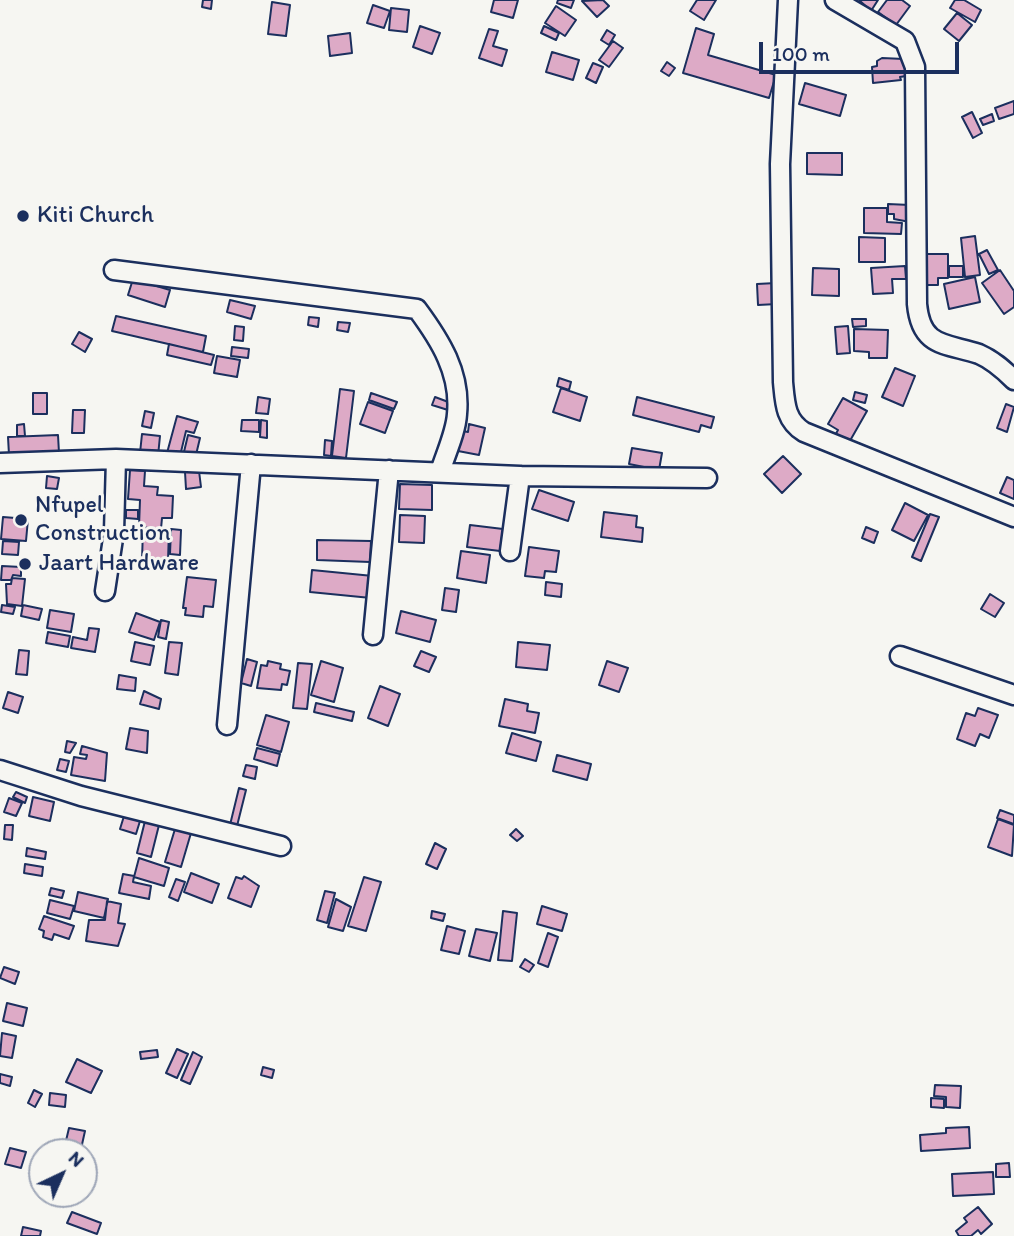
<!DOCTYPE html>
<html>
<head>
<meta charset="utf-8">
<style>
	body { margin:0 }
	#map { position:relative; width:1014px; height:1236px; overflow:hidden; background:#f6f6f2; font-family:Itim,sans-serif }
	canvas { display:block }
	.north { position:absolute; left:28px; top:1138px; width:70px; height:70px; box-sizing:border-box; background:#f6f6f2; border:2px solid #9ea6b7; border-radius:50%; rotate:44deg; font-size:19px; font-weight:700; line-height:28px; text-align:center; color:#1b2f5e }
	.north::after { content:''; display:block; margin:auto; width:24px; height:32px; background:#1b2f5e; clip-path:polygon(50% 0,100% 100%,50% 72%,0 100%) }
	.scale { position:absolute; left:759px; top:42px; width:200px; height:32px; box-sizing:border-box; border:4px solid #1b2f5e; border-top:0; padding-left:9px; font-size:21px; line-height:24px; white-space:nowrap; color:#1b2f5e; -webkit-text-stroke:5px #f6f6f2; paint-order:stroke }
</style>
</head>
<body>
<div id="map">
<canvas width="1014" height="1236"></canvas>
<div class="north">N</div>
<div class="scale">100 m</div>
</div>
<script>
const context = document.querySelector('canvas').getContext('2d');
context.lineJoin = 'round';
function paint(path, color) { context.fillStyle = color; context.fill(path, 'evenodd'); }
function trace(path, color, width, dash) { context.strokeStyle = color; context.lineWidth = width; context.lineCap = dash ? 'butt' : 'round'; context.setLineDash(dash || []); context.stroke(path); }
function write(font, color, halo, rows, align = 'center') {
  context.font = font + ' Itim,sans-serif'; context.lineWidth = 6; context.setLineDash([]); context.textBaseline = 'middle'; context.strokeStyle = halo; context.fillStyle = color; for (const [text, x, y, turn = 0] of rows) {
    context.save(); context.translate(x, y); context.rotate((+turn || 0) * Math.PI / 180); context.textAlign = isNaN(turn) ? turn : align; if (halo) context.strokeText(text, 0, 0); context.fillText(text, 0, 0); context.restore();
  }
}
const building = new Path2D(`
	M 203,0 L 212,0 L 211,9 L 202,7 Z
	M 494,0 L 518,0 L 513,18 L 491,12 Z
	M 558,0 L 574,0 L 571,8 L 557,3 Z
	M 603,0 L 609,6 L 597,17 L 582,1 Z
	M 697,0 L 716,0 L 704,20 L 690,11 Z
	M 859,0 L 878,0 L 871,11 Z
	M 887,0 L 902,0 L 910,6 L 896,25 L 878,12 Z
	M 955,0 L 964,0 L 981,10 L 975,22 L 950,8 Z
	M 272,2 L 290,5 L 286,36 L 268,34 Z
	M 373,5 L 390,11 L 384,28 L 367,23 Z
	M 556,6 L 576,20 L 565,36 L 545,23 Z
	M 391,8 L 409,10 L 407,32 L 389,30 Z
	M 957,13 L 972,25 L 959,41 L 944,29 Z
	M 420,26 L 440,33 L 432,54 L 413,47 Z
	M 544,26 L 559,33 L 556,40 L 541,33 Z
	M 696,28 L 714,34 L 708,55 L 776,75 L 769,98 L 683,73 Z
	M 489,29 L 498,31 L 493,46 L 507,50 L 502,66 L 479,58 Z
	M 607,30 L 615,35 L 609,45 L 601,40 Z
	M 350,33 L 352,53 L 330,56 L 328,36 Z
	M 613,41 L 623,48 L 609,67 L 599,60 Z
	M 552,52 L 579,60 L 573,80 L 546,72 Z
	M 882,58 L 904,59 L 906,76 L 900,77 L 901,80 L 873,83 L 872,67 L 877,66 L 877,61 Z
	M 667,62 L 675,68 L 669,76 L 661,71 Z
	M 593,63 L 603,67 L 596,83 L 586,78 Z
	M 805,83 L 846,95 L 840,116 L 799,104 Z
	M 1014,101 L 1014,114 L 999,119 L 995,108 Z
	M 972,112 L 982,133 L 973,138 L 962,117 Z
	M 992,114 L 994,121 L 983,125 L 980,119 Z
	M 807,153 L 842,153 L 842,175 L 807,174 Z
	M 888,204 L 910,205 L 910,222 L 894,219 L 894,214 L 888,214 Z
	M 864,208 L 887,208 L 887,222 L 902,223 L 901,234 L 864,233 Z
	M 975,236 L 980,275 L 965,277 L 961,238 Z
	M 859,237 L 885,238 L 885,262 L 859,262 Z
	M 987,250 L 998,270 L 989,274 L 979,254 Z
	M 926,254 L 948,254 L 948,278 L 938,278 L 938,285 L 925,285 Z
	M 905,266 L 906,279 L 892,279 L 893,293 L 873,294 L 871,268 Z
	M 949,266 L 963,266 L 963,277 L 949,277 Z
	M 813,268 L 839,269 L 839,296 L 812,295 Z
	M 1000,270 L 1014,291 L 1014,307 L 1004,314 L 982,283 Z
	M 975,277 L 980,302 L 949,309 L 944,284 Z
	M 133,279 L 170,290 L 165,307 L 128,295 Z
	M 776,283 L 777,304 L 758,305 L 757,284 Z
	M 230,300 L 255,306 L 251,319 L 227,312 Z
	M 116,316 L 206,336 L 203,352 L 112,331 Z
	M 309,317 L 319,318 L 318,327 L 308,325 Z
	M 852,319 L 866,319 L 866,326 L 853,327 Z
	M 338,322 L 350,323 L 348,332 L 337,330 Z
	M 235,326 L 244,327 L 243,341 L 234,340 Z
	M 848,326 L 850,353 L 837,354 L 835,327 Z
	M 854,329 L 888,330 L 887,358 L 869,358 L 869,352 L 854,351 Z
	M 79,332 L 92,339 L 85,352 L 72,344 Z
	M 169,344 L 214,355 L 211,365 L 167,355 Z
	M 232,347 L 249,349 L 248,358 L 231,356 Z
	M 217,356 L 240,360 L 237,377 L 214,373 Z
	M 895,368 L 915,376 L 903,406 L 882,397 Z
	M 559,378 L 571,382 L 569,390 L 557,386 Z
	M 561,388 L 587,397 L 580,421 L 553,412 Z
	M 340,389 L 354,391 L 346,458 L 332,456 Z
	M 855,392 L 867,395 L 865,403 L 853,400 Z
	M 33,393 L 47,393 L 47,414 L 33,414 Z
	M 371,393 L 397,402 L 394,409 L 369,400 Z
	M 258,397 L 270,399 L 268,414 L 256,413 Z
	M 435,397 L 451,403 L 448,410 L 432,405 Z
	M 637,397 L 714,417 L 711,428 L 701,425 L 699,432 L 633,415 Z
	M 843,398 L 867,411 L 847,446 L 833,439 L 838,430 L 828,424 Z
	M 368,402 L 393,411 L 385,433 L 360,424 Z
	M 1006,404 L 1014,407 L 1007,432 L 997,428 Z
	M 73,410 L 85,410 L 84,433 L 72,433 Z
	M 145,411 L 154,413 L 151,428 L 142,426 Z
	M 177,416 L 198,422 L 194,433 L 186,431 L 180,456 L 167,453 Z
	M 242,420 L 259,420 L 259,432 L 241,431 Z
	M 261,420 L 267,421 L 267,438 L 260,437 Z
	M 24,424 L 25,436 L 17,436 L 17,425 Z
	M 469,424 L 485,428 L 479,455 L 458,451 L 463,431 L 468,432 Z
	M 142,434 L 160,436 L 158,456 L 140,453 Z
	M 58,435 L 59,453 L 9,455 L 8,437 Z
	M 188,435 L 200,438 L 195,459 L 183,456 Z
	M 325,440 L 332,441 L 331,456 L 324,455 Z
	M 632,448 L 662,453 L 659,470 L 629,464 Z
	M 783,456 L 801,474 L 782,493 L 764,474 Z
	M 130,470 L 145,471 L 144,486 L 158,487 L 157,495 L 173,496 L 172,518 L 162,518 L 161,529 L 139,527 L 140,500 L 128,499 Z
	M 199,471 L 201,487 L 186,489 L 185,472 Z
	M 47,476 L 59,478 L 57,489 L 46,488 Z
	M 1007,477 L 1014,480 L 1014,499 L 1000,493 Z
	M 400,484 L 432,485 L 432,510 L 399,509 Z
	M 539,490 L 574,502 L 568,521 L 532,509 Z
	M 905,503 L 928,515 L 914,541 L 892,530 Z
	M 126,510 L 138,510 L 138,519 L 126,518 Z
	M 604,512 L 637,516 L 636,527 L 643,528 L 642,542 L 601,537 Z
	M 930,514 L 939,517 L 921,561 L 912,557 Z
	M 400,515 L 425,516 L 424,543 L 399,542 Z
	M 3,517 L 28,519 L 26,541 L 1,539 Z
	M 470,525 L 503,529 L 500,551 L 467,547 Z
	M 866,527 L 878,532 L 874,543 L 862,538 Z
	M 143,529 L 169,530 L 168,561 L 142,560 Z
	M 171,529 L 181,530 L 180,555 L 170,554 Z
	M 317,540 L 371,541 L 370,562 L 317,560 Z
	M 3,541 L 19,542 L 18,555 L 2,554 Z
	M 529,547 L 559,551 L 556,572 L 545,571 L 544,578 L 525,576 Z
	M 461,551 L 490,555 L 486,583 L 457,578 Z
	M 2,566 L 21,567 L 21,576 L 13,575 L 11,580 L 1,580 Z
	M 312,570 L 373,576 L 371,598 L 310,592 Z
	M 187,577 L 216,580 L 213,607 L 204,606 L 203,617 L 185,615 L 186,608 L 183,608 Z
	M 12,578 L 25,579 L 22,606 L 7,604 L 6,584 L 11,584 Z
	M 546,582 L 562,584 L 561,597 L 545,595 Z
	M 445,588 L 459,590 L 456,612 L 442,610 Z
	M 990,594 L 1004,603 L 995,617 L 981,609 Z
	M 2,605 L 15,607 L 13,614 L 1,612 Z
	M 23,605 L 42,609 L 39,620 L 21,616 Z
	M 50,610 L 74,614 L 71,632 L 47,628 Z
	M 401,611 L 436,620 L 430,642 L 396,633 Z
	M 136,613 L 160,622 L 154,640 L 129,632 Z
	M 161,620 L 169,622 L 166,639 L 158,637 Z
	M 89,628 L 99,629 L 95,652 L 71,648 L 73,637 L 87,640 Z
	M 48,632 L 70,636 L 68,647 L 46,643 Z
	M 135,642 L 154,646 L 150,665 L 131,661 Z
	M 169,642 L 182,643 L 178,675 L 165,673 Z
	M 518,642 L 550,645 L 547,670 L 516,667 Z
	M 19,650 L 29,651 L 27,675 L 16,674 Z
	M 421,651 L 436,657 L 429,672 L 414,666 Z
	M 247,659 L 257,662 L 251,686 L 241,683 Z
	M 268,661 L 281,664 L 280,669 L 290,671 L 287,685 L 282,684 L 281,690 L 257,688 L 261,665 L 267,666 Z
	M 321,661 L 343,668 L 334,702 L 311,695 Z
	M 607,661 L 628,668 L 619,692 L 599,685 Z
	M 298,663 L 312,664 L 307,709 L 293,708 Z
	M 119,675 L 136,678 L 135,691 L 117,689 Z
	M 380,686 L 400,694 L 388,726 L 368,718 Z
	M 144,691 L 161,699 L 159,709 L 140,704 Z
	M 8,692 L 23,697 L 18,713 L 3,708 Z
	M 505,699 L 528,704 L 527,711 L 539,713 L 535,733 L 499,726 Z
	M 316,703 L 354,712 L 352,721 L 314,712 Z
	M 978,708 L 998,715 L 989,738 L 980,734 L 975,746 L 957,739 L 966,713 L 975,716 Z
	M 266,715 L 289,722 L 281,752 L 257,745 Z
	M 130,728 L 148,731 L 147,753 L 126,749 Z
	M 512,733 L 541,742 L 536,761 L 506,753 Z
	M 67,741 L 76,743 L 70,753 L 65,752 Z
	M 82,746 L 107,753 L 105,781 L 71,775 L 74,757 L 86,759 L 87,755 L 80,754 Z
	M 257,748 L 280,754 L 277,766 L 254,759 Z
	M 557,755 L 591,764 L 587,780 L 553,771 Z
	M 60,759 L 69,761 L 66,772 L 57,770 Z
	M 246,765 L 257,767 L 255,779 L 243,776 Z
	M 239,788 L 246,790 L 236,830 L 229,829 Z
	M 16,792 L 27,797 L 25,803 L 13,797 Z
	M 33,797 L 54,802 L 50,821 L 29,816 Z
	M 9,798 L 22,803 L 16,816 L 4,812 Z
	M 1000,810 L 1014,815 L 1014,824 L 997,818 Z
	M 124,816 L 140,821 L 136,834 L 120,829 Z
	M 998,819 L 1014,825 L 1012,856 L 988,847 Z
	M 145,821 L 159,825 L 151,857 L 137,853 Z
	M 5,825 L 13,825 L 12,840 L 4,839 Z
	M 175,829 L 191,833 L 181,867 L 165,862 Z
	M 516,829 L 523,836 L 517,841 L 510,835 Z
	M 435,843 L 446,849 L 437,869 L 426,864 Z
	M 27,848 L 46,852 L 45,859 L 26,856 Z
	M 139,858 L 169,868 L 164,886 L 134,877 Z
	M 25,864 L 43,867 L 42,876 L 24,873 Z
	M 191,873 L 219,884 L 212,903 L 184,892 Z
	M 123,874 L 134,876 L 133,882 L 151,886 L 149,899 L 119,893 Z
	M 244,876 L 259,886 L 251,907 L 228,898 L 236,877 L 242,879 Z
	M 364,877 L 381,882 L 366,931 L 348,926 Z
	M 176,879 L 185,882 L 178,901 L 169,897 Z
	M 51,888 L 64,891 L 62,898 L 49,895 Z
	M 325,891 L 335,893 L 327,923 L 317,920 Z
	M 78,892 L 108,899 L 104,918 L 74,911 Z
	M 336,899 L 351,907 L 343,931 L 328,927 Z
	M 50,900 L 74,906 L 70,919 L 47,913 Z
	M 107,901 L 121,904 L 118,923 L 125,924 L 118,946 L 86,941 L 89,920 L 105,920 Z
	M 542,906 L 567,914 L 562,931 L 537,924 Z
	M 432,911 L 445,914 L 443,921 L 431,918 Z
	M 503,911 L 517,913 L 512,961 L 498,960 Z
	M 44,916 L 74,926 L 69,939 L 54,934 L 52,940 L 43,937 L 44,931 L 39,929 Z
	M 447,926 L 465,931 L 459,954 L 441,950 Z
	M 476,929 L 497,933 L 490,961 L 469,956 Z
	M 548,933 L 558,937 L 548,967 L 538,963 Z
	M 525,959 L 534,965 L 529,972 L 520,967 Z
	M 4,967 L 19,972 L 15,984 L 0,978 Z
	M 7,1003 L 27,1008 L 23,1026 L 3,1021 Z
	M 2,1033 L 16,1036 L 12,1058 L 0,1056 Z
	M 177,1049 L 188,1054 L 177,1078 L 166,1073 Z
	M 157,1050 L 158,1057 L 141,1059 L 140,1052 Z
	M 193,1052 L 202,1057 L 190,1084 L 181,1080 Z
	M 77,1059 L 102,1071 L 91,1093 L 66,1082 Z
	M 263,1067 L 274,1070 L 272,1078 L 261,1075 Z
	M 0,1074 L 12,1077 L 10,1086 L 0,1083 Z
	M 935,1085 L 961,1086 L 960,1108 L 946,1107 L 946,1097 L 934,1096 Z
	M 34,1090 L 42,1094 L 35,1107 L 28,1103 Z
	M 50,1093 L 66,1095 L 65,1107 L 49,1105 Z
	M 931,1098 L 944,1099 L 944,1108 L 931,1107 Z
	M 969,1127 L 970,1148 L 921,1151 L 920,1135 L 946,1133 L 946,1128 Z
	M 69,1128 L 85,1131 L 81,1149 L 65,1145 Z
	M 10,1148 L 26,1152 L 21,1168 L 5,1164 Z
	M 1009,1163 L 1010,1177 L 996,1177 L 996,1164 Z
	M 993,1172 L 994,1194 L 953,1196 L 952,1174 Z
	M 978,1207 L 992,1224 L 981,1234 L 978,1230 L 971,1236 L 959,1236 L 956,1231 L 967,1222 L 964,1218 Z
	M 72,1212 L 101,1223 L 97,1234 L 67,1223 Z
	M 23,1227 L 41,1231 L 40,1236 L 21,1236 Z`);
const minor = new Path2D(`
	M 788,0 L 780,164 L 783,382 C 785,403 785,420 804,432 L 1014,517
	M 835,0 L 905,41 L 915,67 L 917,304 C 921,348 946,343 979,354 C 993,360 1003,369 1014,380
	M 114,270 L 417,309 C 440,340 461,373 457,414 C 456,432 446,453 440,472
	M 0,463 L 116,459 L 520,476 L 707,478
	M 510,551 L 520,476
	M 105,591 L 114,532 L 116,459
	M 373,635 L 389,470
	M 900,656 L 1014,695
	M 227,725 L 251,464
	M 0,770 L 81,796 L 281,846`);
const markers = [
	[23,216,7,"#1b2f5e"],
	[21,520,7,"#1b2f5e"],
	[25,564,7,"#1b2f5e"]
];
const poiNames = [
	["Kiti Church",37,216],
	["Nfupel",35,506],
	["Construction",35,534],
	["Jaart Hardware",39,564]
];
paint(building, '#ddaac6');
trace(building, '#1b2f5e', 2);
trace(minor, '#1b2f5e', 23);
trace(minor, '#f6f6f2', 18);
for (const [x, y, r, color] of markers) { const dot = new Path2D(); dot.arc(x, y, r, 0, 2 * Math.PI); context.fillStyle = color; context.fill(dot); trace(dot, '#f6f6f2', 2.5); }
write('24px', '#1b2f5e', '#f6f6f2', poiNames, 'left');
</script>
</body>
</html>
